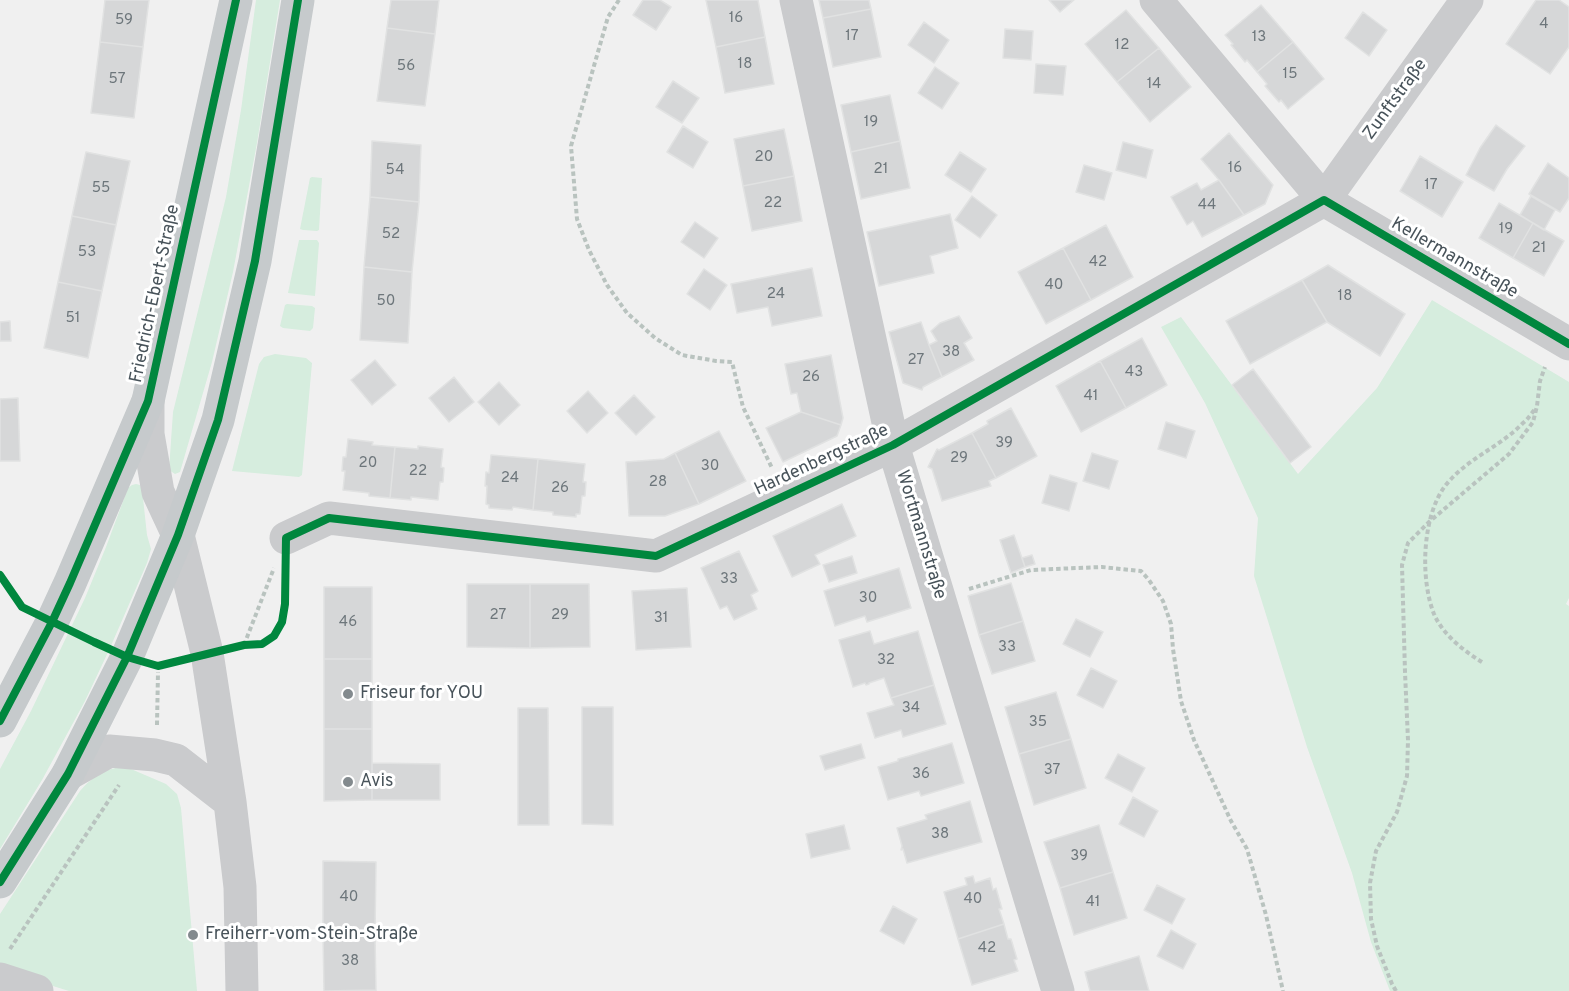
<!DOCTYPE html>
<html>
<head>
<meta charset="utf-8">
<style>
	body { margin:0 }
	canvas { display:block; background:#f0f0f0 }
</style>
</head>
<body>
<canvas width="1569" height="991"></canvas>
<script>
const context = document.querySelector('canvas').getContext('2d');
context.lineJoin = 'round';
function paint(path, color) { context.fillStyle = color; context.fill(path, 'evenodd'); }
function trace(path, color, width, dash) { context.strokeStyle = color; context.lineWidth = width; context.lineCap = dash ? 'butt' : 'round'; context.setLineDash(dash || []); context.stroke(path); }
function write(font, color, halo, rows, align = 'center') {
  context.font = font + ' Overpass,sans-serif'; context.lineWidth = 6; context.setLineDash([]); context.textBaseline = 'middle'; context.strokeStyle = halo; context.fillStyle = color; for (const [text, x, y, turn = 0] of rows) {
    context.save(); context.translate(x, y); context.rotate((+turn || 0) * Math.PI / 180); context.textAlign = isNaN(turn) ? turn : align; if (halo) context.strokeText(text, 0, 0); context.fillText(text, 0, 0); context.restore();
  }
}
const green = new Path2D(`
	M 256,0 L 280,0 L 257,143 L 233,272 L 212,362 L 180,472 L 175,474 L 169,470 L 173,412 L 226,197 L 241,110 Z
	M 312,177 L 322,178 L 319,230 L 317,231 L 303,230 L 300,229 L 310,178 Z
	M 299,240 L 317,240 L 319,243 L 315,296 L 288,293 Z
	M 1432,300 L 1569,382 L 1569,598 L 1566,604 L 1569,606 L 1569,991 L 1390,991 L 1371,942 L 1352,873 L 1307,747 L 1254,576 L 1258,518 L 1205,403 L 1161,327 L 1181,317 L 1298,474 L 1377,388 Z
	M 287,304 L 312,306 L 315,308 L 313,328 L 310,331 L 283,328 L 280,326 L 285,305 Z
	M 275,354 L 306,358 L 312,363 L 302,475 L 299,477 L 232,471 L 259,364 L 264,357 Z
	M 136,484 L 140,485 L 142,489 L 147,535 L 151,549 L 147,563 L 110,648 L 85,701 L 42,780 L 0,849 L 0,769 L 31,711 L 85,598 L 106,547 L 128,488 L 132,485 Z
	M 124,766 L 166,784 L 177,794 L 181,808 L 197,991 L 69,991 L 14,974 L 0,968 L 0,914 L 80,791 C 94,775 104,770 124,766 Z`);
const building = new Path2D(`
	M 105,0 L 149,0 L 143,47 L 100,42 Z
	M 391,0 L 439,0 L 435,34 L 387,28 Z
	M 643,0 L 660,0 L 671,7 L 656,30 L 633,15 Z
	M 706,0 L 758,0 L 765,37 L 716,47 Z
	M 819,0 L 869,0 L 871,9 L 823,18 Z
	M 1049,0 L 1074,0 L 1060,12 Z
	M 1536,0 L 1559,0 L 1569,7 L 1569,47 L 1550,74 L 1506,44 Z
	M 1261,5 L 1293,42 L 1257,72 L 1247,60 L 1245,62 L 1231,45 L 1233,44 L 1225,35 Z
	M 871,9 L 881,57 L 833,67 L 823,18 Z
	M 1126,10 L 1159,48 L 1117,82 L 1085,44 Z
	M 1363,12 L 1387,30 L 1369,56 L 1345,38 Z
	M 924,22 L 949,40 L 934,63 L 908,45 Z
	M 387,28 L 435,34 L 425,106 L 377,101 Z
	M 1005,29 L 1033,31 L 1031,60 L 1003,58 Z
	M 765,37 L 774,84 L 725,93 L 716,47 Z
	M 100,42 L 143,47 L 134,118 L 91,113 Z
	M 1293,42 L 1324,79 L 1288,109 L 1281,100 L 1279,102 L 1265,86 L 1267,84 L 1257,72 Z
	M 1159,48 L 1191,87 L 1150,122 L 1117,82 Z
	M 1036,64 L 1066,66 L 1063,95 L 1034,93 Z
	M 935,67 L 959,83 L 942,109 L 918,93 Z
	M 673,81 L 699,98 L 682,123 L 656,107 Z
	M 890,95 L 900,141 L 851,152 L 841,105 Z
	M 1496,125 L 1525,146 L 1507,169 L 1494,191 L 1466,175 L 1480,148 Z
	M 683,126 L 708,142 L 693,168 L 667,152 Z
	M 784,129 L 794,176 L 743,186 L 734,139 Z
	M 1229,133 L 1273,185 L 1265,204 L 1244,215 L 1219,180 L 1201,159 Z
	M 372,141 L 421,145 L 419,202 L 370,197 Z
	M 900,141 L 910,188 L 861,199 L 851,152 Z
	M 1123,142 L 1153,150 L 1146,178 L 1116,170 Z
	M 86,152 L 130,161 L 116,225 L 72,216 Z
	M 960,152 L 986,169 L 971,192 L 945,175 Z
	M 1420,156 L 1463,182 L 1442,217 L 1400,191 Z
	M 1548,163 L 1569,178 L 1569,198 L 1560,212 L 1529,194 Z
	M 1084,165 L 1112,173 L 1104,200 L 1076,192 Z
	M 794,176 L 802,221 L 752,231 L 743,186 Z
	M 1219,180 L 1244,215 L 1202,237 L 1193,221 L 1187,225 L 1171,197 L 1197,183 L 1201,190 Z
	M 972,196 L 997,215 L 980,238 L 955,220 Z
	M 1531,196 L 1555,210 L 1544,230 L 1520,215 Z
	M 370,197 L 419,202 L 412,272 L 364,267 Z
	M 1499,203 L 1533,223 L 1513,258 L 1479,238 Z
	M 950,214 L 958,248 L 930,256 L 934,273 L 879,286 L 867,232 Z
	M 72,216 L 116,225 L 102,291 L 58,282 Z
	M 695,222 L 718,238 L 704,258 L 681,242 Z
	M 1533,223 L 1564,241 L 1544,276 L 1513,258 Z
	M 1106,225 L 1133,277 L 1091,300 L 1063,248 Z
	M 1063,248 L 1091,300 L 1046,324 L 1018,272 Z
	M 1328,265 L 1405,314 L 1380,356 L 1327,322 L 1302,280 Z
	M 364,267 L 412,272 L 408,343 L 360,340 Z
	M 812,268 L 822,316 L 772,326 L 768,307 L 737,313 L 731,284 Z
	M 704,269 L 727,285 L 710,310 L 687,294 Z
	M 1302,280 L 1327,322 L 1250,364 L 1226,321 Z
	M 58,282 L 102,291 L 88,358 L 44,348 Z
	M 959,316 L 972,338 L 964,343 L 974,360 L 942,377 L 929,345 L 937,341 L 931,331 L 940,323 Z
	M 10,321 L 11,341 L 0,341 L 0,322 Z
	M 921,322 L 929,345 L 942,377 L 923,387 L 922,390 L 903,383 L 889,332 Z
	M 1142,338 L 1167,385 L 1126,408 L 1100,361 Z
	M 831,355 L 843,418 L 841,425 L 801,412 L 797,393 L 791,394 L 785,364 Z
	M 375,360 L 396,385 L 372,405 L 351,380 Z
	M 1100,361 L 1126,408 L 1081,432 L 1056,386 Z
	M 1253,369 L 1311,447 L 1290,463 L 1232,385 Z
	M 454,377 L 474,402 L 449,422 L 429,398 Z
	M 499,382 L 520,405 L 499,425 L 478,402 Z
	M 588,391 L 608,413 L 587,433 L 567,411 Z
	M 634,395 L 655,417 L 636,435 L 615,413 Z
	M 18,398 L 20,461 L 0,461 L 0,399 Z
	M 1011,408 L 1037,456 L 996,478 L 972,433 L 988,424 L 987,421 Z
	M 801,412 L 841,425 L 837,436 L 783,462 L 766,428 Z
	M 1166,422 L 1195,431 L 1186,458 L 1158,449 Z
	M 719,431 L 746,481 L 699,504 L 675,453 Z
	M 972,433 L 996,478 L 989,481 L 991,486 L 942,501 L 932,469 L 928,467 L 937,449 L 939,450 Z
	M 348,439 L 373,442 L 372,445 L 395,447 L 390,498 L 369,496 L 369,493 L 343,490 L 345,471 L 342,471 L 343,457 L 346,457 Z
	M 418,446 L 443,449 L 441,467 L 444,468 L 443,482 L 440,482 L 438,500 L 411,497 L 411,500 L 390,498 L 395,447 L 418,449 Z
	M 675,453 L 699,504 L 665,516 L 629,516 L 626,462 L 664,459 Z
	M 1092,453 L 1118,461 L 1109,489 L 1083,481 Z
	M 491,455 L 538,459 L 533,510 L 513,507 L 512,510 L 489,508 L 489,505 L 486,504 L 487,486 L 485,486 L 486,472 L 489,473 Z
	M 538,459 L 585,464 L 583,482 L 586,482 L 585,496 L 582,496 L 580,514 L 576,514 L 576,517 L 553,515 L 553,512 L 533,510 Z
	M 1050,475 L 1077,483 L 1069,511 L 1042,503 Z
	M 842,504 L 856,536 L 815,555 L 820,564 L 792,577 L 773,536 Z
	M 1014,535 L 1025,567 L 1011,573 L 1000,540 Z
	M 739,551 L 758,591 L 751,595 L 757,609 L 734,620 L 727,606 L 720,609 L 701,568 Z
	M 1032,555 L 1035,564 L 1025,567 L 1022,558 Z
	M 852,556 L 857,573 L 829,582 L 823,565 Z
	M 899,568 L 911,608 L 867,622 L 865,616 L 835,626 L 824,591 Z
	M 1011,583 L 1023,621 L 979,635 L 968,596 Z
	M 467,584 L 530,584 L 530,648 L 467,647 Z
	M 530,584 L 589,584 L 590,647 L 530,648 Z
	M 324,587 L 372,587 L 372,659 L 324,659 Z
	M 687,588 L 691,647 L 636,650 L 632,591 Z
	M 1076,619 L 1103,632 L 1090,657 L 1063,644 Z
	M 1023,621 L 1035,661 L 992,674 L 979,635 Z
	M 870,631 L 874,644 L 918,631 L 934,685 L 891,698 L 884,678 L 869,683 L 869,684 L 866,685 L 865,683 L 853,687 L 839,640 Z
	M 324,659 L 372,659 L 372,729 L 324,729 Z
	M 1091,668 L 1117,681 L 1103,708 L 1077,695 Z
	M 934,685 L 946,724 L 903,737 L 901,730 L 875,738 L 867,713 L 894,705 L 891,698 Z
	M 1056,692 L 1071,739 L 1019,754 L 1005,707 Z
	M 582,707 L 613,707 L 613,825 L 582,824 Z
	M 518,708 L 548,708 L 549,825 L 518,825 Z
	M 324,729 L 372,729 L 372,800 L 324,801 Z
	M 1071,739 L 1086,788 L 1034,805 L 1019,754 Z
	M 952,743 L 964,783 L 921,796 L 919,791 L 888,800 L 878,767 L 898,761 L 898,759 L 909,756 Z
	M 861,744 L 865,758 L 825,770 L 820,756 Z
	M 1118,754 L 1145,768 L 1132,792 L 1105,778 Z
	M 372,763 L 440,764 L 440,800 L 372,800 Z
	M 1133,797 L 1158,811 L 1144,837 L 1119,824 Z
	M 970,801 L 982,842 L 907,863 L 903,849 L 901,850 L 902,846 L 897,828 L 927,819 L 925,815 Z
	M 844,825 L 850,849 L 811,858 L 806,834 Z
	M 1099,825 L 1113,872 L 1060,888 L 1044,842 Z
	M 323,861 L 376,862 L 375,935 L 323,935 Z
	M 1113,872 L 1127,918 L 1074,935 L 1060,888 Z
	M 973,876 L 975,883 L 990,878 L 993,890 L 996,888 L 1002,909 L 999,909 L 1004,924 L 958,939 L 944,892 L 967,885 L 965,878 Z
	M 1157,885 L 1185,899 L 1172,924 L 1144,910 Z
	M 893,906 L 917,919 L 904,944 L 880,931 Z
	M 1004,924 L 1008,939 L 1011,939 L 1017,959 L 1014,960 L 1018,971 L 972,985 L 958,939 Z
	M 1171,930 L 1196,944 L 1183,969 L 1157,956 Z
	M 323,935 L 375,935 L 376,990 L 324,991 Z
	M 1139,956 L 1149,991 L 1090,991 L 1085,972 Z
	M 376,990 L 376,991 L 324,991 Z`);
const path = new Path2D(`
	M 619,0 L 608,17 L 571,146 L 577,219 L 589,250 L 607,285 L 627,313 L 655,338 L 682,355 L 716,361 L 732,362 L 743,407 L 772,468
	M 0,575 L 22,607
	M 969,589 L 1031,570 L 1102,567 L 1141,571 L 1149,580 L 1163,601 L 1171,624 L 1173,649 L 1181,701 L 1194,740 L 1231,821 L 1247,849 L 1266,915 L 1283,991
	M 244,645 L 274,568
	M 1482,662 C 1464,651 1443,635 1434,614 C 1420,579 1422,517 1445,486 C 1466,459 1500,447 1523,423 C 1528,419 1531,414 1535,409
	M 157,725 L 158,672
	M 10,949 L 119,785
	M 1396,991 L 1392,984 L 1377,946 L 1371,919 L 1370,883 L 1376,851 L 1397,812 L 1407,776 L 1408,740 L 1405,672 L 1402,565 L 1408,543 L 1429,522 L 1509,454 L 1533,422 L 1537,406 L 1540,381 L 1545,367`);
const street = new Path2D(`
	M 796,0 L 893,445 L 1058,991
	M 1156,0 L 1324,200 L 1569,344
	M 148,401 L 148,434 L 158,492 L 178,535 L 207,653 L 230,802 L 240,887 L 242,991
	M 286,538 L 329,518 L 656,556 L 893,445 L 1324,200 L 1467,0
	M 68,774 L 109,751 L 155,755 L 176,760 L 230,802
	M 0,979 L 37,991`);
const primary = new Path2D(`
	M 0,721 L 52,622 L 70,583 L 148,401 L 236,0
	M 0,882 L 68,774 L 127,657 L 178,535 L 218,420 L 255,261 L 298,0`);
const cycleway = new Path2D(`
	M 0,575 L 22,607 L 94,642 L 127,657 L 158,666 L 244,645 L 262,644 L 274,636 L 282,622 L 285,604 L 286,538 L 329,518 L 656,556 L 893,445 L 1324,200 L 1569,344
	M 0,721 L 52,622 L 70,583 L 148,401 L 236,0
	M 0,882 L 68,774 L 127,657 L 178,535 L 218,420 L 255,261 L 298,0`);
const markers = [
	[348,694,6,"#838a8e"],
	[348,782,6,"#838a8e"],
	[193,935,6,"#838a8e"]
];
const numberNames = [
	["16",736,19],
	["59",124,21],
	["4",1544,25],
	["17",852,37],
	["13",1259,38],
	["12",1122,46],
	["18",745,65],
	["56",406,67],
	["15",1290,75],
	["57",117,80],
	["14",1154,85],
	["19",871,123],
	["20",764,158],
	["16",1235,169],
	["21",881,170],
	["54",395,171],
	["17",1431,186],
	["55",101,189],
	["22",773,204],
	["44",1207,206],
	["19",1506,230],
	["52",391,235],
	["21",1539,249],
	["53",87,253],
	["42",1098,263],
	["40",1054,286],
	["24",776,295],
	["18",1345,297],
	["50",386,302],
	["51",73,319],
	["38",951,353],
	["27",916,361],
	["43",1134,373],
	["26",811,378],
	["41",1091,397],
	["39",1004,444],
	["29",959,459],
	["20",368,464],
	["30",710,467],
	["22",418,472],
	["24",510,479],
	["28",658,483],
	["26",560,489],
	["33",729,580],
	["30",868,599],
	["27",498,616],
	["29",560,616],
	["31",661,619],
	["46",348,623],
	["33",1007,648],
	["32",886,661],
	["34",911,709],
	["35",1038,723],
	["37",1052,771],
	["36",921,775],
	["38",940,835],
	["39",1079,857],
	["40",349,898],
	["40",973,900],
	["41",1093,903],
	["42",987,949],
	["38",350,962]
];
const streetNames = [
	["Zunftstraße",1396,100,-54],
	["Kellermannstraße",1454,259,30],
	["Friedrich-Ebert-Straße",156,294,-78],
	["Hardenbergstraße",822,461,-25],
	["Wortmannstraße",920,535,73]
];
const poiNames = [
	["Friseur for YOU",360,694],
	["Avis",360,782],
	["Freiherr-vom-Stein-Straße",205,935]
];
paint(green, '#d6edde');
paint(building, '#d6d7d8');
trace(building, '#e1e2e2', 1.5);
trace(path, '#b9c3bf', 4, [4.5, 3]);
trace(street, '#cacbcd', 33);
trace(primary, '#c6cacc', 33);
trace(cycleway, '#00873e', 8);
for (const [x, y, r, color] of markers) { const dot = new Path2D(); dot.arc(x, y, r, 0, 2 * Math.PI); context.fillStyle = color; context.fill(dot); trace(dot, '#fff', 2); }
write('15px', '#6d767b', null, numberNames);
write('18px', '#48535a', '#fff', streetNames);
write('18px', '#48535a', '#fff', poiNames, 'left');
</script>
</body>
</html>
